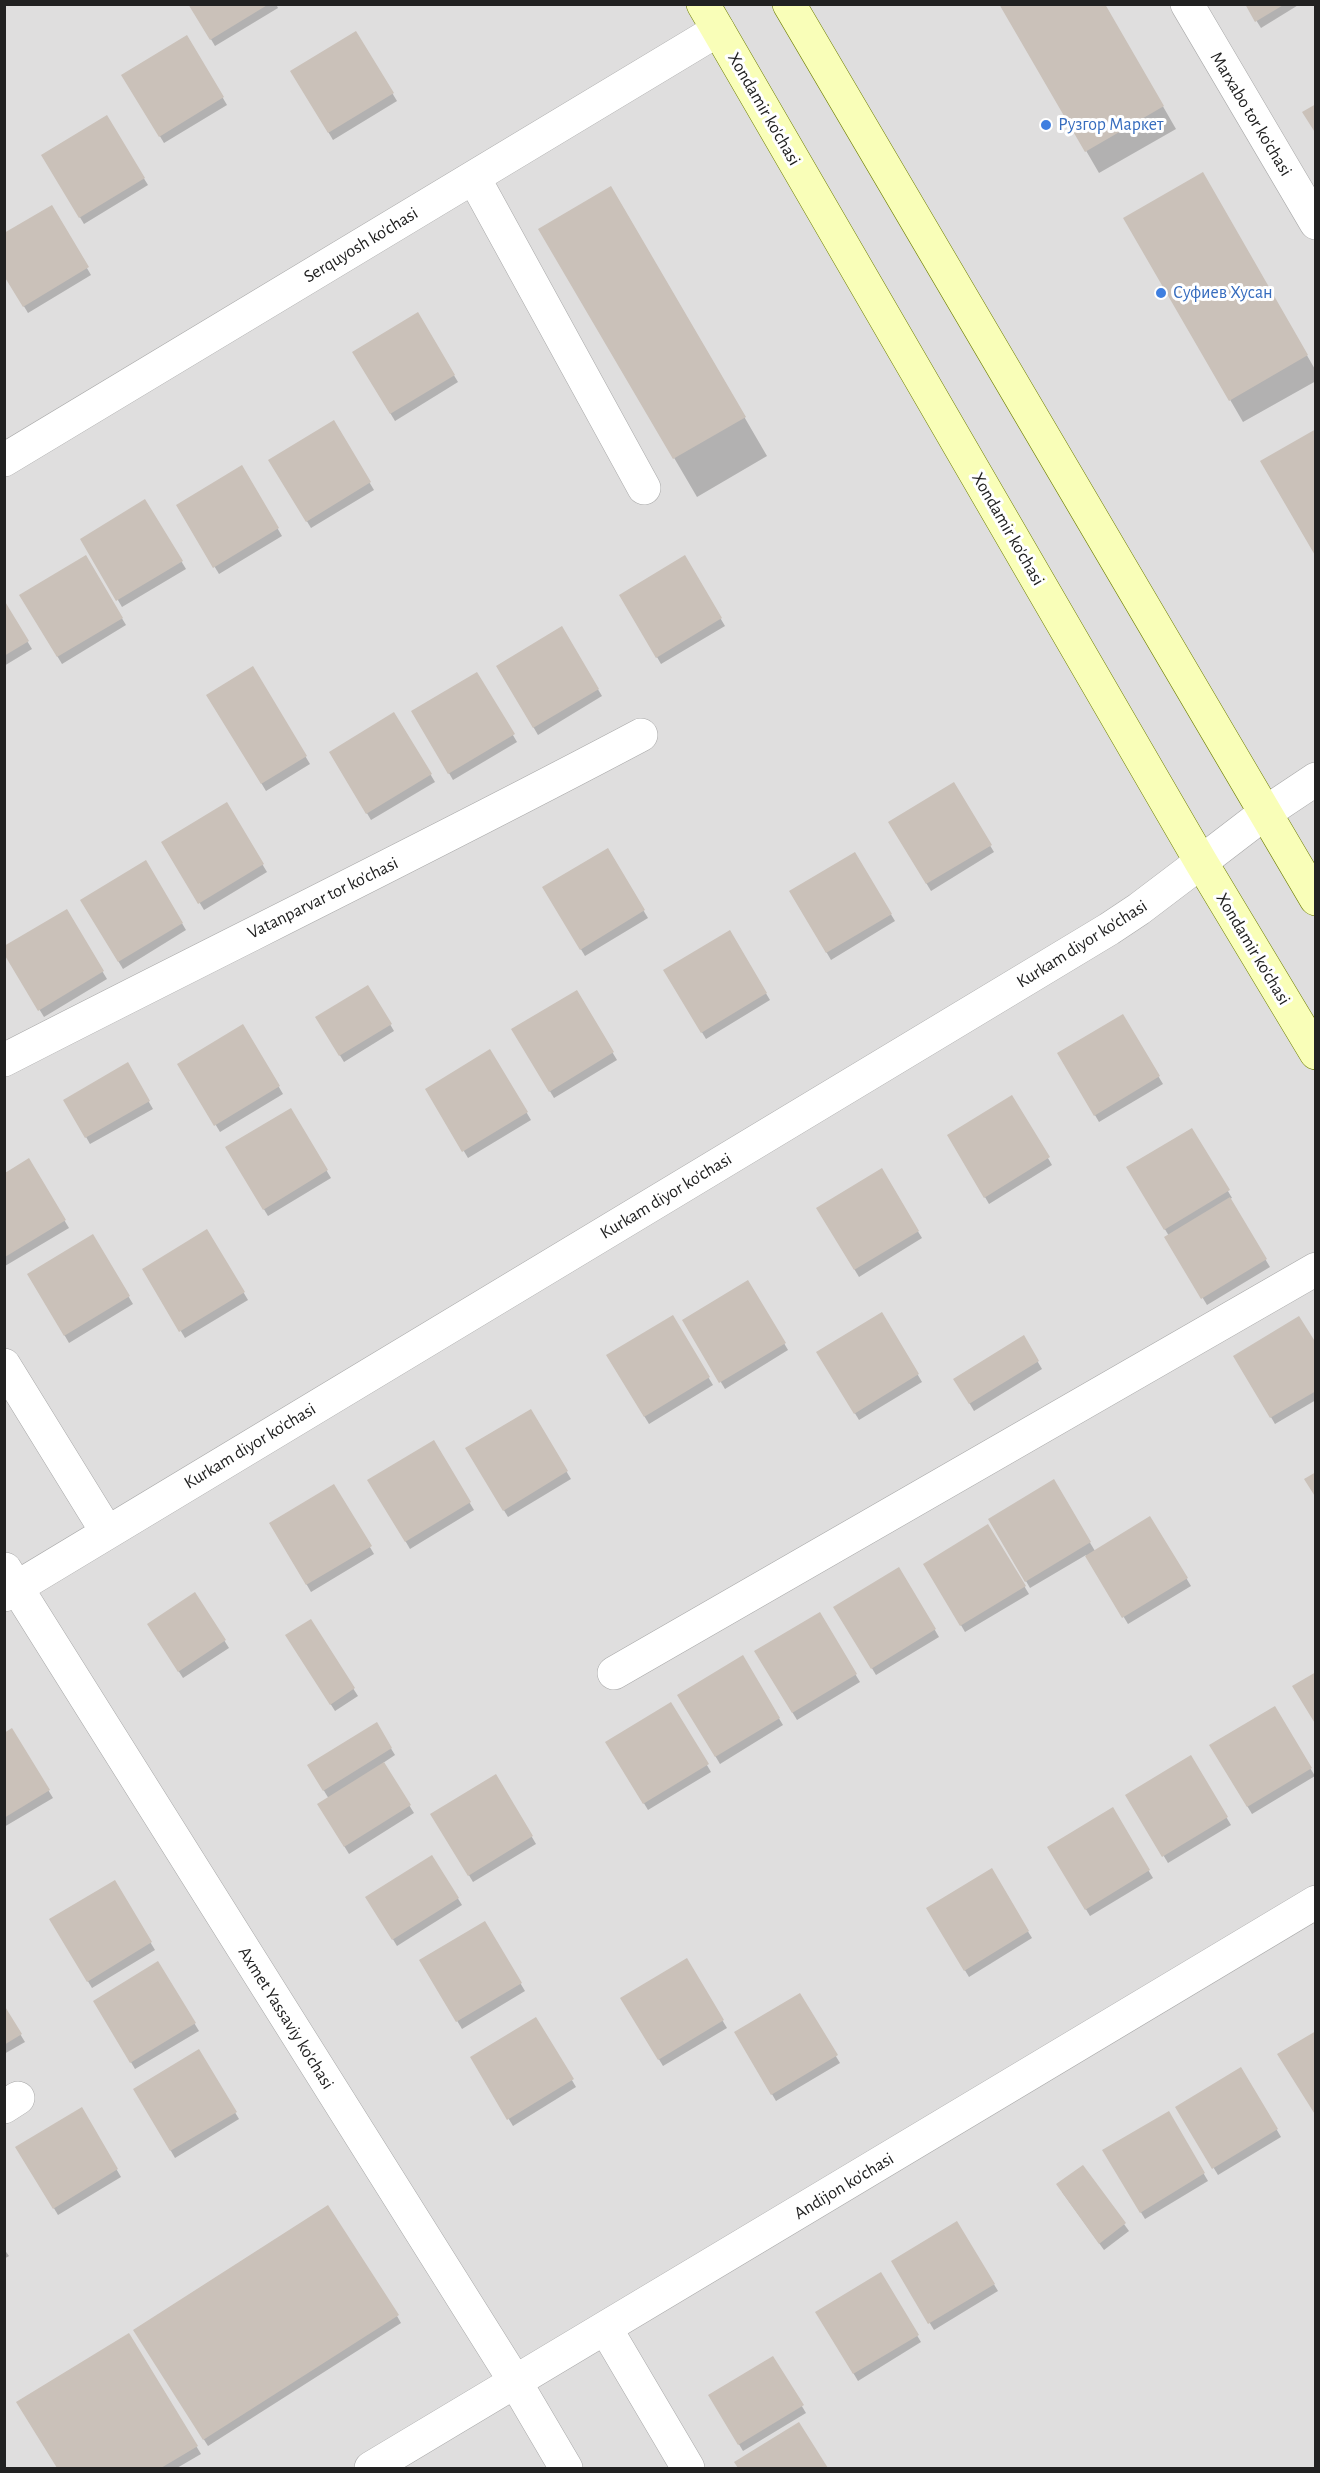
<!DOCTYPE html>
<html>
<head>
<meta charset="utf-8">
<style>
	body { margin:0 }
	#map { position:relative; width:1320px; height:2473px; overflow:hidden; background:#f2eee7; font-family:"Alegreya Sans",sans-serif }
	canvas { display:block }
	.frame { position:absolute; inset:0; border:6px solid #212121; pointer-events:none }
</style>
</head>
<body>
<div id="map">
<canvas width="1320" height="2473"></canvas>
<div class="frame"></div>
</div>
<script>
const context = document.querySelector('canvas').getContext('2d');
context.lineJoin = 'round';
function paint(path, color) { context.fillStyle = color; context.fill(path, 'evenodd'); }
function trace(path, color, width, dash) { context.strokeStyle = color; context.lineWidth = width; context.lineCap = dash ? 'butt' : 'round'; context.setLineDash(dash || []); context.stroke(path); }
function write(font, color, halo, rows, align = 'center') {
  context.font = font + ' "Alegreya Sans",sans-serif'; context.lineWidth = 6; context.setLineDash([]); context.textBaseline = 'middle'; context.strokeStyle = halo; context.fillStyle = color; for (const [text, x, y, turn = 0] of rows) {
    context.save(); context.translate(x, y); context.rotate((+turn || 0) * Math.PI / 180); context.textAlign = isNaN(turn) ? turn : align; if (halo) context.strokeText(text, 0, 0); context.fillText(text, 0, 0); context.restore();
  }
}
const residential = new Path2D(`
	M 5,5 L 1315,5 L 1315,2468 L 5,2468 Z`);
const shadow = new Path2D(`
	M 190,4 L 276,4 L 278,8 L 215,46 Z
	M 1001,4 L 1104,4 L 1176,129 L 1099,173 Z
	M 1246,4 L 1300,4 L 1261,28 Z
	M 356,33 L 397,101 L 333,140 L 292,71 Z
	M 187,37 L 227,105 L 164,143 L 123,75 Z
	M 106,117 L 148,185 L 84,224 L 43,156 Z
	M 1202,174 L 1316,371 L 1316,381 L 1243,422 L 1125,219 Z
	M 611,188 L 767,456 L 697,497 L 540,229 Z
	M 51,207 L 91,275 L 28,313 L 4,273 Z
	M 417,314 L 458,382 L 395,421 L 354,353 Z
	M 333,422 L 374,490 L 311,528 L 270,460 Z
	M 241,467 L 282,536 L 219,574 L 178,506 Z
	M 145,501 L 186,569 L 122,607 L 82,539 Z
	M 85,557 L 126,625 L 62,664 L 21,596 Z
	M 684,557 L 725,626 L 661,664 L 621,595 Z
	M 4,603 L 32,649 L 4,666 Z
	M 561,628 L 602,696 L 538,735 L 498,667 Z
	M 252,668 L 310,764 L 266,791 L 208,695 Z
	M 477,674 L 517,742 L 453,780 L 413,712 Z
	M 394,714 L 435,782 L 371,820 L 331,753 Z
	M 953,784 L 994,852 L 931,891 L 890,823 Z
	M 226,804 L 267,872 L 204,910 L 163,842 Z
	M 607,850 L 648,918 L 585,956 L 544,888 Z
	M 854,854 L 895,921 L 831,960 L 791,892 Z
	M 146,863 L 186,930 L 123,969 L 82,901 Z
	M 66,911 L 107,979 L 44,1017 L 4,952 Z
	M 729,932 L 770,1000 L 706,1039 L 665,971 Z
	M 368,987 L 394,1031 L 344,1062 L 317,1018 Z
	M 576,992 L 617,1060 L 554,1098 L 513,1030 Z
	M 1122,1016 L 1163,1084 L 1099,1122 L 1059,1054 Z
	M 243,1026 L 283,1094 L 220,1132 L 179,1064 Z
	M 490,1051 L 531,1120 L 468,1158 L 427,1089 Z
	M 127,1064 L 153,1109 L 90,1144 L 65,1100 Z
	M 1012,1097 L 1052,1165 L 989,1204 L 949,1135 Z
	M 290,1110 L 331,1178 L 268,1216 L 227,1148 Z
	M 1192,1130 L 1232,1198 L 1229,1199 L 1270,1267 L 1207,1305 L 1166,1237 L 1169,1236 L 1128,1168 Z
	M 28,1160 L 69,1228 L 5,1266 L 4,1174 Z
	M 881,1171 L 922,1238 L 859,1277 L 818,1209 Z
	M 207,1231 L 248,1300 L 185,1338 L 144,1269 Z
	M 92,1236 L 133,1304 L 69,1343 L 29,1274 Z
	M 748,1282 L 788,1350 L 725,1389 L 684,1320 Z
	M 882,1314 L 922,1382 L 859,1420 L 818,1352 Z
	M 672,1317 L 713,1385 L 649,1424 L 608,1356 Z
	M 1023,1337 L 1042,1369 L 974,1411 L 955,1379 Z
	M 1316,1346 L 1316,1400 L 1275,1424 L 1235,1356 Z
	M 530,1411 L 571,1479 L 508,1517 L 467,1449 Z
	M 433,1442 L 474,1510 L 410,1549 L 370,1480 Z
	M 1053,1481 L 1095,1551 L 1150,1518 L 1191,1586 L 1128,1624 L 1086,1555 L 1030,1588 L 990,1519 Z
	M 334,1486 L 374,1554 L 311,1592 L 271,1524 Z
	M 988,1526 L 1029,1594 L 965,1632 L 925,1564 Z
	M 899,1569 L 939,1637 L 876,1675 L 835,1607 Z
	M 195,1594 L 229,1648 L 183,1678 L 153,1631 Z
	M 819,1614 L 860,1682 L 797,1720 L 756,1652 Z
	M 310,1621 L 358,1696 L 335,1711 L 291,1642 Z
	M 742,1657 L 783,1725 L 720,1764 L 679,1695 Z
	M 671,1704 L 711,1772 L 648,1810 L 607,1742 Z
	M 1274,1708 L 1315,1776 L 1252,1814 L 1211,1746 Z
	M 376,1724 L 395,1755 L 383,1763 L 414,1813 L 349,1854 L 319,1805 L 329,1799 L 309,1766 Z
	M 12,1730 L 53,1798 L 4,1827 L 4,1735 Z
	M 1190,1757 L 1231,1825 L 1168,1863 L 1127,1795 Z
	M 496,1776 L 536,1844 L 473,1882 L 432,1814 Z
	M 1112,1810 L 1153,1878 L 1090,1916 L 1049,1848 Z
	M 432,1857 L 462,1905 L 397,1946 L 367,1897 Z
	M 991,1871 L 1032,1938 L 969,1977 L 928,1909 Z
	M 114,1882 L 155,1950 L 92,1988 L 51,1920 Z
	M 484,1923 L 525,1991 L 462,2029 L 421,1961 Z
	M 686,1960 L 727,2028 L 663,2066 L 622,1998 Z
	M 158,1963 L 199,2031 L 135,2069 L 95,2001 Z
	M 799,1995 L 840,2063 L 776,2101 L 736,2033 Z
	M 4,2008 L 25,2042 L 4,2054 Z
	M 536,2019 L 576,2087 L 513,2126 L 472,2058 Z
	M 198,2051 L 239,2119 L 175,2158 L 135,2089 Z
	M 1241,2069 L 1281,2137 L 1218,2175 L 1177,2107 Z
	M 81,2109 L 121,2177 L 58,2215 L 17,2147 Z
	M 1168,2113 L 1208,2181 L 1145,2219 L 1104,2151 Z
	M 1083,2167 L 1129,2231 L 1104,2250 L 1062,2192 Z
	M 957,2223 L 998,2291 L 934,2330 L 893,2262 Z
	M 4,2249 L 9,2256 L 4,2259 Z
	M 880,2274 L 921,2342 L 858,2381 L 817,2312 Z
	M 397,2316 L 401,2323 L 208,2446 L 135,2330 Z
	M 129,2335 L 201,2454 L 177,2468 L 58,2468 L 19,2403 Z
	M 773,2358 L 806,2413 L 743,2451 L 710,2396 Z
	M 799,2424 L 826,2468 L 739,2468 L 736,2462 Z`);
const building = new Path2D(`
	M 188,4 L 269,4 L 210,40 Z
	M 999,4 L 1105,4 L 1164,106 L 1085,152 Z
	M 1245,4 L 1285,4 L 1255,22 Z
	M 356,31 L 394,93 L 328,133 L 290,71 Z
	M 187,35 L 224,97 L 159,137 L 121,75 Z
	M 1316,104 L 1316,134 L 1302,112 Z
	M 107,115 L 145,178 L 79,218 L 41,155 Z
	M 1203,172 L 1308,355 L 1229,401 L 1123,218 Z
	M 611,186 L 746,417 L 673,459 L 538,229 Z
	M 52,205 L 89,267 L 23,307 L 4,276 L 4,233 Z
	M 418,312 L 455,375 L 390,414 L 352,352 Z
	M 334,420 L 371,482 L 306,522 L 268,460 Z
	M 1316,429 L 1316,557 L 1260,461 Z
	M 242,465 L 279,528 L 213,568 L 176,505 Z
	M 145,499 L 183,561 L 116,601 L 80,539 Z
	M 86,555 L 123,618 L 57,657 L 19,595 Z
	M 685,555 L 722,618 L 656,658 L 619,595 Z
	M 4,600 L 29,641 L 4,656 Z
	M 562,626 L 599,689 L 533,728 L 496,666 Z
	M 253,666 L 307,756 L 261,784 L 206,695 Z
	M 477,672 L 515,734 L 448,774 L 411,711 Z
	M 394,712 L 432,774 L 366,814 L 329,752 Z
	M 954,782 L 992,845 L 926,884 L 888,822 Z
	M 227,802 L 264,864 L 198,904 L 161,842 Z
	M 608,848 L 645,910 L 580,950 L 542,887 Z
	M 855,852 L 892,914 L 826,953 L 789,891 Z
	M 146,860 L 183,923 L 118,962 L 80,900 Z
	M 67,909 L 104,971 L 38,1011 L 4,954 L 4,946 Z
	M 730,930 L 767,993 L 701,1033 L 663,970 Z
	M 368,985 L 392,1024 L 339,1056 L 315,1017 Z
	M 577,990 L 614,1052 L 549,1092 L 511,1029 Z
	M 1123,1014 L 1160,1076 L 1094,1116 L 1057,1053 Z
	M 243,1024 L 280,1086 L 214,1126 L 177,1064 Z
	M 490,1049 L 528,1112 L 462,1152 L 425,1089 Z
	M 128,1062 L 150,1101 L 85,1138 L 63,1100 Z
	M 1012,1095 L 1050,1157 L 984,1198 L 947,1135 Z
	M 291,1108 L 328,1170 L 263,1210 L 225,1147 Z
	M 1192,1128 L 1230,1190 L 1164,1230 L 1126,1167 Z
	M 29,1158 L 66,1220 L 5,1257 L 5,1173 Z
	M 882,1168 L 919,1231 L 854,1270 L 816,1208 Z
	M 1230,1197 L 1267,1259 L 1201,1299 L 1164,1237 Z
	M 207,1229 L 245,1292 L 179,1332 L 142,1269 Z
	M 93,1234 L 130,1296 L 64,1336 L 27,1274 Z
	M 748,1280 L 786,1343 L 719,1383 L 682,1320 Z
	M 882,1312 L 919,1374 L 854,1414 L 816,1352 Z
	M 673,1315 L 710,1377 L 644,1417 L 606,1355 Z
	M 1299,1316 L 1316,1343 L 1316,1391 L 1270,1418 L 1233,1356 Z
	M 1024,1335 L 1039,1361 L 969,1404 L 953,1379 Z
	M 531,1409 L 568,1471 L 503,1511 L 465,1448 Z
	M 434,1440 L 471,1502 L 405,1542 L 367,1480 Z
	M 1316,1472 L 1316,1498 L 1304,1479 Z
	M 1054,1479 L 1091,1542 L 1025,1582 L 988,1519 Z
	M 334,1484 L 372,1546 L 306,1585 L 269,1523 Z
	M 1150,1516 L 1188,1578 L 1122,1618 L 1085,1556 Z
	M 988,1524 L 1026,1586 L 960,1626 L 923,1564 Z
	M 899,1567 L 936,1629 L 871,1669 L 833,1607 Z
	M 195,1592 L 226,1640 L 178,1672 L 147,1624 Z
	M 820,1612 L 857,1674 L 792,1713 L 754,1651 Z
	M 311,1619 L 355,1688 L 330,1705 L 285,1635 Z
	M 743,1655 L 780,1718 L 715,1757 L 677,1695 Z
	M 1316,1672 L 1316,1725 L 1292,1686 Z
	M 671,1702 L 709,1764 L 643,1804 L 605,1742 Z
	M 1275,1706 L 1312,1768 L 1247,1807 L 1209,1745 Z
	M 377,1722 L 392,1748 L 323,1791 L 307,1765 Z
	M 12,1728 L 50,1790 L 4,1818 L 4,1733 Z
	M 1191,1755 L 1228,1817 L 1162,1857 L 1125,1795 Z
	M 384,1762 L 411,1805 L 344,1847 L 317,1804 Z
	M 496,1774 L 533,1836 L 468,1876 L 430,1814 Z
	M 1113,1807 L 1150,1870 L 1085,1910 L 1047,1847 Z
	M 432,1855 L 459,1898 L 392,1940 L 365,1897 Z
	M 992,1868 L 1029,1931 L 964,1971 L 926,1908 Z
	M 115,1880 L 152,1942 L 87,1982 L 49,1919 Z
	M 485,1921 L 522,1983 L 456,2022 L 419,1960 Z
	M 687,1958 L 724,2020 L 658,2060 L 620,1998 Z
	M 158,1961 L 196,2023 L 130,2063 L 93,2001 Z
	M 800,1993 L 838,2055 L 771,2095 L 734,2032 Z
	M 4,2005 L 22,2034 L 4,2045 Z
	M 536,2017 L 574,2079 L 507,2120 L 470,2057 Z
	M 1316,2031 L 1316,2116 L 1277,2054 Z
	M 199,2049 L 237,2112 L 170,2151 L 133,2089 Z
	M 1241,2067 L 1278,2129 L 1212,2169 L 1175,2107 Z
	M 82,2107 L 118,2169 L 53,2209 L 15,2147 Z
	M 1169,2111 L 1205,2173 L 1140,2213 L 1102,2150 Z
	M 1083,2165 L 1126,2223 L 1099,2244 L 1056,2184 Z
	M 328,2205 L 399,2315 L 203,2440 L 133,2330 Z
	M 957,2221 L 995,2284 L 928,2324 L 891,2261 Z
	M 881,2272 L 919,2335 L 853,2374 L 815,2312 Z
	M 129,2333 L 198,2446 L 161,2468 L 57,2468 L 16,2402 Z
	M 773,2356 L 804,2405 L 738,2445 L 708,2395 Z
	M 799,2422 L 828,2468 L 738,2468 L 734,2462 Z`);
const minor = new Path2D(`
	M 1187,4 L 1316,223
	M 474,178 L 644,488
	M 4,460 L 718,30
	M 1265,813 L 1316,779
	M 4,1060 C 216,951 430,847 641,735
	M 4,1365 L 107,1532
	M 5,1569 L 516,2383 L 566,2468
	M 4,1595 L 1109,929 L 1139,909 L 1201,862
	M 614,1673 L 1316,1269
	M 4,2107 L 18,2098
	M 606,2329 L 688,2468
	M 371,2468 L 1316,1902`);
const tertiary = new Path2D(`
	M 1201,862 L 1265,813`);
const secondary = new Path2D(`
	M 703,4 L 1201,862 L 1316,1053
	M 789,4 L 1316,899`);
const markers = [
	[1046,125,6,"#3f7fe0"],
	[1161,293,6,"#3f7fe0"]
];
const streetNames = [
	["Xondamir ko'chasi",764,109,60],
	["Marxabo tor ko'chasi",1251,114,59],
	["Serquyosh ko'chasi",361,245,-31],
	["Xondamir ko'chasi",1008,529,60],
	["Vatanparvar tor ko'chasi",323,898,-26],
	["Kurkam diyor ko'chasi",1082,944,-32],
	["Xondamir ko'chasi",1253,949,59],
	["Kurkam diyor ko'chasi",666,1196,-31],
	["Kurkam diyor ko'chasi",250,1446,-31],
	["Axmet Yassaviy ko'chasi",286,2018,58],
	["Andijon ko'chasi",844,2186,-31]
];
const shopNames = [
	["Рузгор Маркет",1058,125],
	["Суфиев Хусан",1173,293]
];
paint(residential, '#dfdede');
paint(shadow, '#0003');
paint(building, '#cac1b9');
trace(minor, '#a8a8a8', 34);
trace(tertiary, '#a8a8a8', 34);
trace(secondary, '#6e7f00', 34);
trace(minor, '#fff', 33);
trace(tertiary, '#fff', 33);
trace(secondary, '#f9feb8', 33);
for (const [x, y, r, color] of markers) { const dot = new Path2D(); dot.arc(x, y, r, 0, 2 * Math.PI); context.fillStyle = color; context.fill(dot); trace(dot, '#fff', 2); }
write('18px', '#212121', '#fff', streetNames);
write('18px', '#366cbe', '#fff', shopNames, 'left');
</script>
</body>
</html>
